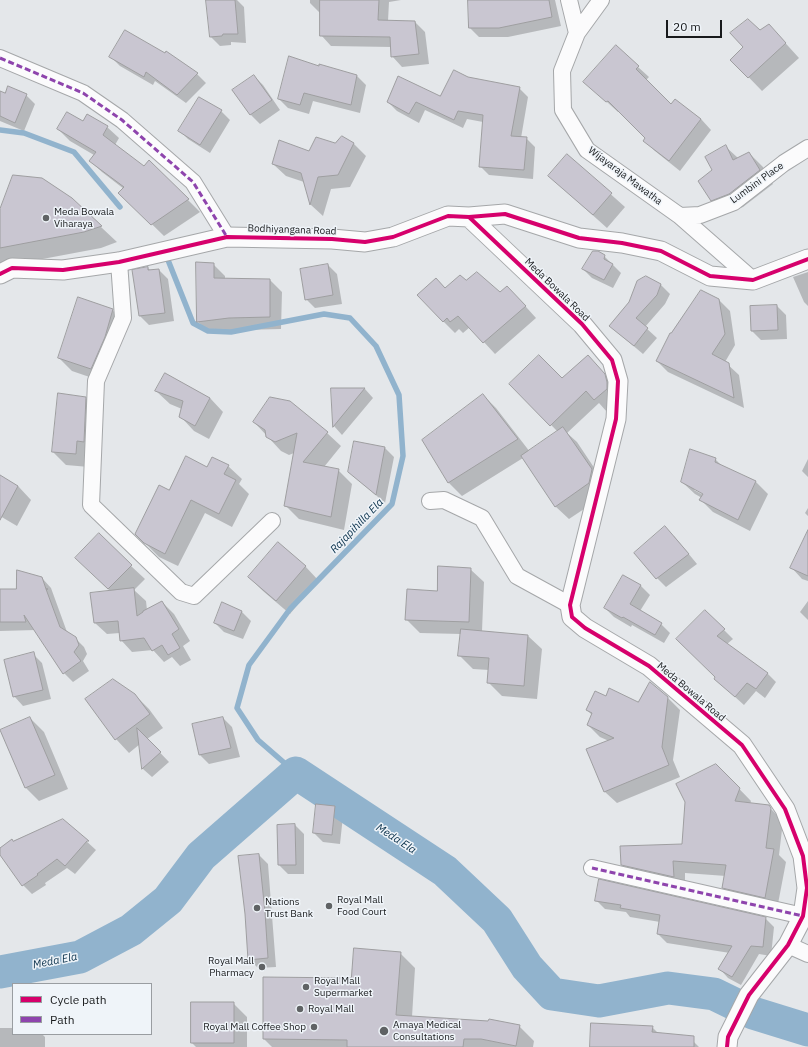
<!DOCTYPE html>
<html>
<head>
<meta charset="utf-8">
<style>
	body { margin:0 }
	#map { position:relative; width:808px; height:1047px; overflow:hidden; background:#e4e7ea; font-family:"IBM Plex Sans",sans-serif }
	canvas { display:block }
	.legend { position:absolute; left:12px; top:983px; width:140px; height:52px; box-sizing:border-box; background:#eff4f9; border:1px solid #999da1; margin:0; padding:5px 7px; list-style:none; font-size:12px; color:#181a1c }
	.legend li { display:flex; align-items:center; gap:8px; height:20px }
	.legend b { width:20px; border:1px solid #999da1 }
	.scale { position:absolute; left:666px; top:20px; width:56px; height:18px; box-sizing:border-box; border:2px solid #181a1c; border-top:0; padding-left:5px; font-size:12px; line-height:14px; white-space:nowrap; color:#181a1c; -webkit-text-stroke:3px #eff4f9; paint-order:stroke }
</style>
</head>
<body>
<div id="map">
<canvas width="808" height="1047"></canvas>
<ul class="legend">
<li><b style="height:5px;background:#d6006c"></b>Cycle path</li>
<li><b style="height:5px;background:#8e44ad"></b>Path</li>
</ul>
<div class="scale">20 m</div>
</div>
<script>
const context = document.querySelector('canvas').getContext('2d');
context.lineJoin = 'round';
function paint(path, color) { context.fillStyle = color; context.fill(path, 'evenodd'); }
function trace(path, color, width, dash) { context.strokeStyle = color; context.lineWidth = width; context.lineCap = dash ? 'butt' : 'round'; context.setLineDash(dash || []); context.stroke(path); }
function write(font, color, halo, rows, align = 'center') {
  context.font = font + ' "IBM Plex Sans",sans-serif'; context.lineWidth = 3; context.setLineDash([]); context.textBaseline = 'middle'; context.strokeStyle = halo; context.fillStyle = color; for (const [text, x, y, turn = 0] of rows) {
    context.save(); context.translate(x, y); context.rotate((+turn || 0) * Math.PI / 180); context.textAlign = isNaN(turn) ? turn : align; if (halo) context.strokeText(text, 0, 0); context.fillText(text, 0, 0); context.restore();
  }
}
const shadow = new Path2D(`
	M 207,0 L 237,0 L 244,7 L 246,43 L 231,42 L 231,45 L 220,46 L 211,37 Z
	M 310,0 L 401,0 L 389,2 L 388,21 L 415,22 L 425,32 L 429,64 L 402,67 L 392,56 L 391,47 L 331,46 L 321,35 L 321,14 L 310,3 Z
	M 469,0 L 555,0 L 561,26 L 508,37 L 479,37 L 470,28 Z
	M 769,25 L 799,58 L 762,91 L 732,60 L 760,31 Z
	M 111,57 L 197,74 L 206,83 L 186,103 L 155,81 L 153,85 L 120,66 Z
	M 320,65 L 357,76 L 366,85 L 360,113 L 313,101 L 309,114 L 288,108 L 279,99 L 320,67 Z
	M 638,67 L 649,77 L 646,80 L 671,105 L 675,100 L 701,119 L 711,130 L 680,171 L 655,151 L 644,140 L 646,138 L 619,111 L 618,112 L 585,82 Z
	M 254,76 L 263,85 L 280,110 L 260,124 L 251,115 L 233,90 Z
	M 519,88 L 528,97 L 521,138 L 526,138 L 535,147 L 533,179 L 489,175 L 480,166 L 483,122 L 467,119 L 463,128 L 425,110 L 419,123 L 397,111 L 388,102 L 440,98 Z
	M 0,92 L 6,94 L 26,95 L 35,104 L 24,131 L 0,121 Z
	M 221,111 L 230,120 L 210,153 L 188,139 L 179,130 Z
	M 84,122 L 107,127 L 119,138 L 115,145 L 144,167 L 149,161 L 200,212 L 164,236 L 120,193 L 124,189 L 102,172 L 90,161 L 94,155 L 70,141 L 58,129 Z
	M 335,144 L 354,144 L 366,156 L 350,187 L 331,189 L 323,216 L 311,205 L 304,182 L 286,176 L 273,164 Z
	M 726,147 L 738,158 L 749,153 L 763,167 L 773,184 L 743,207 L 725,214 L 712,200 L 714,170 Z
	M 567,155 L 625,207 L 607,228 L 549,176 Z
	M 71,199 L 117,242 L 101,248 L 0,267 L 0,212 Z
	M 604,256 L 621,273 L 613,288 L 592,278 L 583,269 Z
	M 213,264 L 225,276 L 225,279 L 270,280 L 282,292 L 281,329 L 241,330 L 210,333 L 198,322 Z
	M 328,265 L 337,274 L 342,304 L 315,308 L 306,299 Z
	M 148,268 L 151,271 L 159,270 L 168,279 L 174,321 L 149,325 L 140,316 L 133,271 Z
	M 808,272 L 808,306 L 804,302 L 793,277 Z
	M 646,277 L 661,285 L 670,294 L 665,304 L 645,327 L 657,338 L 643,354 L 610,326 L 630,302 Z
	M 436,279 L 446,289 L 466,282 L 518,298 L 536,318 L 495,354 L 470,327 L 463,333 L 459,329 L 455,333 L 443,321 Z
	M 719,300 L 730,311 L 735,345 L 725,362 L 739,375 L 744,408 L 668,372 L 657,361 Z
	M 777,306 L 786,315 L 787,339 L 761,340 L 752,331 Z
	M 112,310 L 126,323 L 118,350 L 104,382 L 72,371 L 59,358 Z
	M 600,369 L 617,387 L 607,412 L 599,403 L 567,433 L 577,442 L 605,484 L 602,497 L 569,519 L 555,506 L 523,458 L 462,496 L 449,483 L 423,440 L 483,395 L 496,408 L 530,452 L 558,432 L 511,384 L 562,379 Z
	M 165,374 L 210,398 L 223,412 L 209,439 L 194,431 L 181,417 L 182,409 L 170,404 L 156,391 Z
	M 332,389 L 365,389 L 373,398 L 342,435 L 334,426 Z
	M 85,397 L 99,411 L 89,467 L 66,465 L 53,452 Z
	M 289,402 L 327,433 L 341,446 L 324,467 L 338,470 L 352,484 L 344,530 L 299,519 L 285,505 L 294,453 L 289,455 L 281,451 L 254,422 Z
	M 355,442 L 385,448 L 394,457 L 385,503 L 349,472 Z
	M 715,459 L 723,467 L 756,482 L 768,494 L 750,531 L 713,512 L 701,500 L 702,498 L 695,494 L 682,482 ZM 694,488 L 708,495 L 707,497 L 694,490 Z
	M 808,459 L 808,477 L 802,471 Z
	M 228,466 L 242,479 L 239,484 L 249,494 L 232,527 L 205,513 L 178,566 L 159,557 L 136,534 L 169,492 L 208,468 Z
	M 0,477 L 18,486 L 31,500 L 17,526 L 0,516 Z
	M 808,508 L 808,516 L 805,513 Z
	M 808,533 L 808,581 L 802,579 L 791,567 Z
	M 674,536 L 697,564 L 666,587 L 657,578 Z
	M 77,558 L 131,566 L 145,579 L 134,590 L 146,601 L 147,610 L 162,602 L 174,614 L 190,641 L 183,646 L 191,660 L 180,666 L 172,657 L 164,662 L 153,650 L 132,652 L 121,640 L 120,633 L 107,634 L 95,623 L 111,592 Z
	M 305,566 L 318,580 L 290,614 L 263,591 L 249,577 Z
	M 470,569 L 484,582 L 482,631 L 528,636 L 542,649 L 537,699 L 502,696 L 488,682 L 489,670 L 473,669 L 459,655 L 461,634 L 420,633 L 406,619 L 438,592 Z
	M 623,576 L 641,586 L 650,595 L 640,611 L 661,624 L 670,633 L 664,643 L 632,625 L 631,627 L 614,617 L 605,608 Z
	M 42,578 L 51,588 L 67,632 L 75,638 L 84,647 L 87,654 L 83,661 L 89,671 L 73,682 L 64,673 L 36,630 L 0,631 L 0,590 L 17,590 Z
	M 808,601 L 808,620 L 800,612 Z
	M 223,604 L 242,612 L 251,621 L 243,639 L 224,632 L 215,623 Z
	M 705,611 L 733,639 L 727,644 L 767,673 L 776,682 L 765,698 L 756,691 L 744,705 L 715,679 L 716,677 Z
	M 33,654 L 42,663 L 51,699 L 23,706 L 14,696 Z
	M 135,695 L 149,709 L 163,728 L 147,739 L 169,762 L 152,777 L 143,769 L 140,744 L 129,753 L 116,739 Z
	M 606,698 L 639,703 L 668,698 L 680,710 L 673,760 L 680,777 L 617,803 L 605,792 L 587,750 L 609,741 L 600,737 L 588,725 L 592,715 L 587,710 Z
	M 30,718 L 44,732 L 68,789 L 39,801 L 25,787 Z
	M 223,718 L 232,727 L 240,757 L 209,764 L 200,755 L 193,725 Z
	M 716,765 L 751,801 L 750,804 L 768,806 L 783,821 L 779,855 L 786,862 L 777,909 L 736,900 L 723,888 L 726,876 L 685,873 L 685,888 L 634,877 L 622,864 L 683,845 Z
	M 334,807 L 343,816 L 340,844 L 323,842 L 314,833 Z
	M 63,820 L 96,850 L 75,874 L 67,868 L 45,883 L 46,885 L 32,894 L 23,885 L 0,853 L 0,849 L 13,842 Z
	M 295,825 L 304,834 L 304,874 L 288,874 L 279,865 Z
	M 259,855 L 268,864 L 276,967 L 258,968 L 249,959 Z
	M 596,900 L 765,918 L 774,927 L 771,956 L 759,954 L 741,985 L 728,978 L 720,969 L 730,953 L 667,943 L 658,934 L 660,922 L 630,917 L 626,912 L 605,909 Z
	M 400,953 L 415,968 L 412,1017 L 519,1026 L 534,1041 L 533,1047 L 272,1047 L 264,1039 L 352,979 Z
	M 233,1003 L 247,1017 L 247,1047 L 196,1047 L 192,1043 Z
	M 652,1027 L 659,1034 L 689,1037 L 699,1047 L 591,1047 Z
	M 0,1028 L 13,1028 L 13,1034 L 42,1034 L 45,1037 L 45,1047 L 0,1047 Z`);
const stream = new Path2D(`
	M 0,130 L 24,133 L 74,152 L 120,207
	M 166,255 L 193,323 L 208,331 L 231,332 L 324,314 L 350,318 L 376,346 L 399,395 L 403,456 L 392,504 L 290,609 L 249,665 L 237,708 L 258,740 L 296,773`);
const river = new Path2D(`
	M 0,972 L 80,957 L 131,930 L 168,900 L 201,856 L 296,773 L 445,871 L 497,920 L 527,967 L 552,994 L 599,1001 L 668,988 L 714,994 L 753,1013 L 808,1030`);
const building = new Path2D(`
	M 206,0 L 235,0 L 238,34 L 223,34 L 222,36 L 210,37 Z
	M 320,0 L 379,0 L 378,20 L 415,21 L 419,54 L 391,57 L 390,37 L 320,36 Z
	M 468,0 L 549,0 L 552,17 L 499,28 L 469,28 Z
	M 748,19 L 760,30 L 769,24 L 786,43 L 748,78 L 730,60 L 743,47 L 730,33 Z
	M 125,30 L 165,53 L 166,51 L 198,73 L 177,95 L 146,72 L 144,77 L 109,57 Z
	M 616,45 L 639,66 L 636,69 L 671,104 L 675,99 L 701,119 L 669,161 L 643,141 L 645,138 L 608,101 L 606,102 L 583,82 Z
	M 289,56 L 319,66 L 319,64 L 357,75 L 351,105 L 304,93 L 300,105 L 278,99 Z
	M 454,70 L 468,77 L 520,87 L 511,136 L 527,137 L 524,170 L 479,167 L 483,115 L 458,111 L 454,120 L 416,102 L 409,114 L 387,102 L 398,76 L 440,96 Z
	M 254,75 L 272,100 L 250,115 L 232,90 Z
	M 8,86 L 27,94 L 15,123 L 0,116 L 0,91 L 5,93 Z
	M 199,97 L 222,110 L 200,145 L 178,131 Z
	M 67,112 L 83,121 L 87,114 L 108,126 L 103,135 L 144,166 L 149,160 L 189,199 L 151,225 L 118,193 L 124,187 L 89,161 L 96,152 L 57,129 Z
	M 342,136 L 354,143 L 338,175 L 318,177 L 310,205 L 301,173 L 272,164 L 279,140 L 309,151 L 316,137 L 335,143 Z
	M 726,145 L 733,160 L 749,152 L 760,170 L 729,194 L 711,201 L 698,181 L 712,170 L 705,157 Z
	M 567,154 L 612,193 L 593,215 L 548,176 Z
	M 13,175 L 42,178 L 72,198 L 102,226 L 84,232 L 0,248 L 0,209 Z
	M 593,251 L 598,251 L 605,255 L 604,259 L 613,264 L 604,280 L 582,269 Z
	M 196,262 L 214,263 L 214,278 L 270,279 L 270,317 L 229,318 L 197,322 Z
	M 328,264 L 333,295 L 305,300 L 300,269 Z
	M 148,267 L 148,270 L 159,269 L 165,313 L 139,316 L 132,270 Z
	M 477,272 L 500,292 L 507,286 L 526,306 L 483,343 L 458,316 L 450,322 L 447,318 L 443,322 L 417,295 L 436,278 L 445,288 L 460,275 L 466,280 Z
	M 646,276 L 661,284 L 657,295 L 636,318 L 648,328 L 634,346 L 609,326 L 629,302 L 637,281 Z
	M 701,290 L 719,299 L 725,334 L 712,354 L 729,363 L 734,398 L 656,361 L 670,333 L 671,333 Z
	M 78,297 L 113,309 L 105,337 L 91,369 L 58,358 Z
	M 777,305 L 778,330 L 751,331 L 750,306 Z
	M 539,355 L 562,378 L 588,355 L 605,374 L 607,382 L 607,389 L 594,400 L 586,391 L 550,426 L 509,384 Z
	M 165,373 L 210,398 L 195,426 L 179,417 L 183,401 L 155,391 Z
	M 331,388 L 365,388 L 333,427 Z
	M 58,393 L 86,397 L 84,442 L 77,441 L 76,454 L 52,452 Z
	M 483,394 L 518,439 L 448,483 L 422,440 Z
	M 270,397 L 290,401 L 328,432 L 303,462 L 339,469 L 331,517 L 284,506 L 297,433 L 275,442 L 266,437 L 265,430 L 253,422 Z
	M 563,427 L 592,469 L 589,483 L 555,507 L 521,456 Z
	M 354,441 L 385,447 L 376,495 L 348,472 Z
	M 690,449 L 716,458 L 715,462 L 756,481 L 738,520 L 699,500 L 703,494 L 681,482 Z
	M 186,456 L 207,467 L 212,457 L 229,465 L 224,474 L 236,480 L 219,514 L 191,500 L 165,554 L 144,543 L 135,534 L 159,485 L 169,490 Z
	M 0,475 L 18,486 L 0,520 Z
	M 665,526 L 689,554 L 656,579 L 634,553 Z
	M 808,530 L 808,576 L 790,568 Z
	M 99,533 L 132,565 L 108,589 L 75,558 Z
	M 278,542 L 306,566 L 276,601 L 248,577 Z
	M 438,566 L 471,568 L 469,622 L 405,620 L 407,589 L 437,591 Z
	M 17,570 L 42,577 L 46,589 L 48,589 L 46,589 L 60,627 L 76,637 L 79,645 L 74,652 L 81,661 L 63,674 L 24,615 L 26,622 L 0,622 L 0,589 L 16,589 Z
	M 623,575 L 641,585 L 630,604 L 662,623 L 655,635 L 623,617 L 622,618 L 604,608 Z
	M 134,588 L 137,616 L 143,612 L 143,611 L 162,601 L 179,629 L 172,634 L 180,648 L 168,655 L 162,645 L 152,651 L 144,638 L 120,641 L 118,621 L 94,623 L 90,593 Z
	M 222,602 L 242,611 L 234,631 L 214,623 Z
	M 705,610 L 725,629 L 717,636 L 768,673 L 756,689 L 747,683 L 735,697 L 714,679 L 715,677 L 676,639 Z
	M 461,629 L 528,635 L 524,686 L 487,683 L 489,658 L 458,656 Z
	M 34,652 L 43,690 L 13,697 L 4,660 Z
	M 113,679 L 135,694 L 150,714 L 115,740 L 85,699 Z
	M 650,682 L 668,697 L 662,747 L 669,765 L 604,792 L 586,749 L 614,738 L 587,725 L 592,713 L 586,710 L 595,691 L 606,696 L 609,688 L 638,702 Z
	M 30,717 L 55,775 L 25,788 L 0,730 Z
	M 223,717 L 231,748 L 199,755 L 192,724 Z
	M 137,728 L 161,752 L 142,769 Z
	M 716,764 L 740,788 L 735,801 L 769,805 L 771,808 L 766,848 L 774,849 L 765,898 L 722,888 L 726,865 L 673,861 L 674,877 L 621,865 L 620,846 L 682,844 L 685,802 L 676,784 Z
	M 316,804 L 335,806 L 332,835 L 313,833 Z
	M 63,819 L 89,841 L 87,841 L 65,866 L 57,859 L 37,874 L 38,875 L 22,886 L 0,855 L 0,848 L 12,839 L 13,841 Z
	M 295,824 L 296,865 L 278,865 L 277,825 Z
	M 259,854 L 265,912 L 268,958 L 248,960 L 245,914 L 238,856 Z
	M 599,879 L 766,917 L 763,947 L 751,946 L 732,977 L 718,969 L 732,946 L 657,934 L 660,915 L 620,908 L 621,905 L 595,901 Z
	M 354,948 L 401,952 L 396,1015 L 488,1021 L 489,1019 L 520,1025 L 516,1046 L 481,1039 L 464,1039 L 463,1047 L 347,1047 L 347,1040 L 263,1039 L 263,977 L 351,978 Z
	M 191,1002 L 234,1002 L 234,1043 L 191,1043 Z
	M 591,1023 L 653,1026 L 652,1032 L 694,1036 L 694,1047 L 590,1047 Z`);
const minor = new Path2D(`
	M 569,0 L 577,33
	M 601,0 L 577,33 L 562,71 L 563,110 L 587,150 L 680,216 L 753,280
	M 0,58 L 83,93 L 122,120 L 193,182 L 227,237
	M 680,216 L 700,215 L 734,202 L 784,163 L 808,148
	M 119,262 L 123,318 L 96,381 L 91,505 L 181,592 L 194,596 L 272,521
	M 430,501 L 444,500 L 482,518 L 517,576 L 570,605
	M 592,868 L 803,916
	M 788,945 L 808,954`);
const tertiary = new Path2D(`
	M 469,217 L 582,324 L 612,360 L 618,381 L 616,419 L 570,605 L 572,617 L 585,628 L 649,666 L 742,745 L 785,809 L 803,856 L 807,888 L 803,916 L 788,945 L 749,995 L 728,1037 L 727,1047
	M 0,274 L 12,268 L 63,270 L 119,262 L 227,237 L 332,239 L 365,242 L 393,237 L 448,216 L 469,217 L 505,214 L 579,238 L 622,243 L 661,251 L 710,276 L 753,280 L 808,259`);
const quiet = new Path2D(`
	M 0,58 L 83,93 L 122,120 L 193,182 L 227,237
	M 592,868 L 803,916`);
const cycleway = new Path2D(`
	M 469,217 L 582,324 L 612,360 L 618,381 L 616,419 L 570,605 L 572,617 L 585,628 L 649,666 L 742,745 L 785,809 L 803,856 L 807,888 L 803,916 L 788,945 L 749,995 L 728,1037 L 727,1047
	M 0,274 L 12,268 L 63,270 L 119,262 L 227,237 L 332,239 L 365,242 L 393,237 L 448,216 L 469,217 L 505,214 L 579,238 L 622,243 L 661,251 L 710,276 L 753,280 L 808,259`);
const markers = [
	[46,218,4,"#5f6264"],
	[329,906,4,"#5f6264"],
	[257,908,4,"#5f6264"],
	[262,967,4,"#5f6264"],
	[306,987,4,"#5f6264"],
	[300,1009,4,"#5f6264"],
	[314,1027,4,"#5f6264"],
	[384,1031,5,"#5f6264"]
];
const streetNames = [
	["Wijayaraja Mawatha",625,176,37],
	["Lumbini Place",757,183,-36],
	["Bodhiyangana Road",292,230,2],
	["Meda Bowala Road",557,290,44],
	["Meda Bowala Road",691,692,40]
];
const poiNames = [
	["Meda Bowala",54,212],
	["Viharaya",54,224],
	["Royal Mall",337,900],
	["Food Court",337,912],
	["Nations",265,902],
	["Trust Bank",265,914],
	["Royal Mall",254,961,"right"],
	["Pharmacy",254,973,"right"],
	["Royal Mall",314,981],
	["Supermarket",314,993],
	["Royal Mall",308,1009],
	["Amaya Medical",393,1025],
	["Consultations",393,1037],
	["Royal Mall Coffee Shop",306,1027,"right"]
];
const waterNames = [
	["Rajapihilla Ela",357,526,-46],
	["Meda Ela",396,839,33],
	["Meda Ela",55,961,-11]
];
paint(shadow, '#0003');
trace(stream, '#91b3cd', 5.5);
trace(river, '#91b3cd', 33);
paint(building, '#c9c6d1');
trace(building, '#9e9ea0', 1);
trace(minor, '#a5a7a9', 18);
trace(tertiary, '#a5a7a9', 21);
trace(minor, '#fbfbfc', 16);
trace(tertiary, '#fbfbfc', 19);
trace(quiet, '#8e44ad', 3, [6, 3]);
trace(cycleway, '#d6006c', 4);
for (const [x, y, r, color] of markers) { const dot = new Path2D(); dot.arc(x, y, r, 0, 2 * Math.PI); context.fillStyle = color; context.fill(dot); trace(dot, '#eff4f9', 1.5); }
write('10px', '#181a1c', '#eff4f9', streetNames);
write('10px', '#181a1c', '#eff4f9', poiNames, 'left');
write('italic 11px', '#09304a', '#eff4f9', waterNames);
</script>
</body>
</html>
